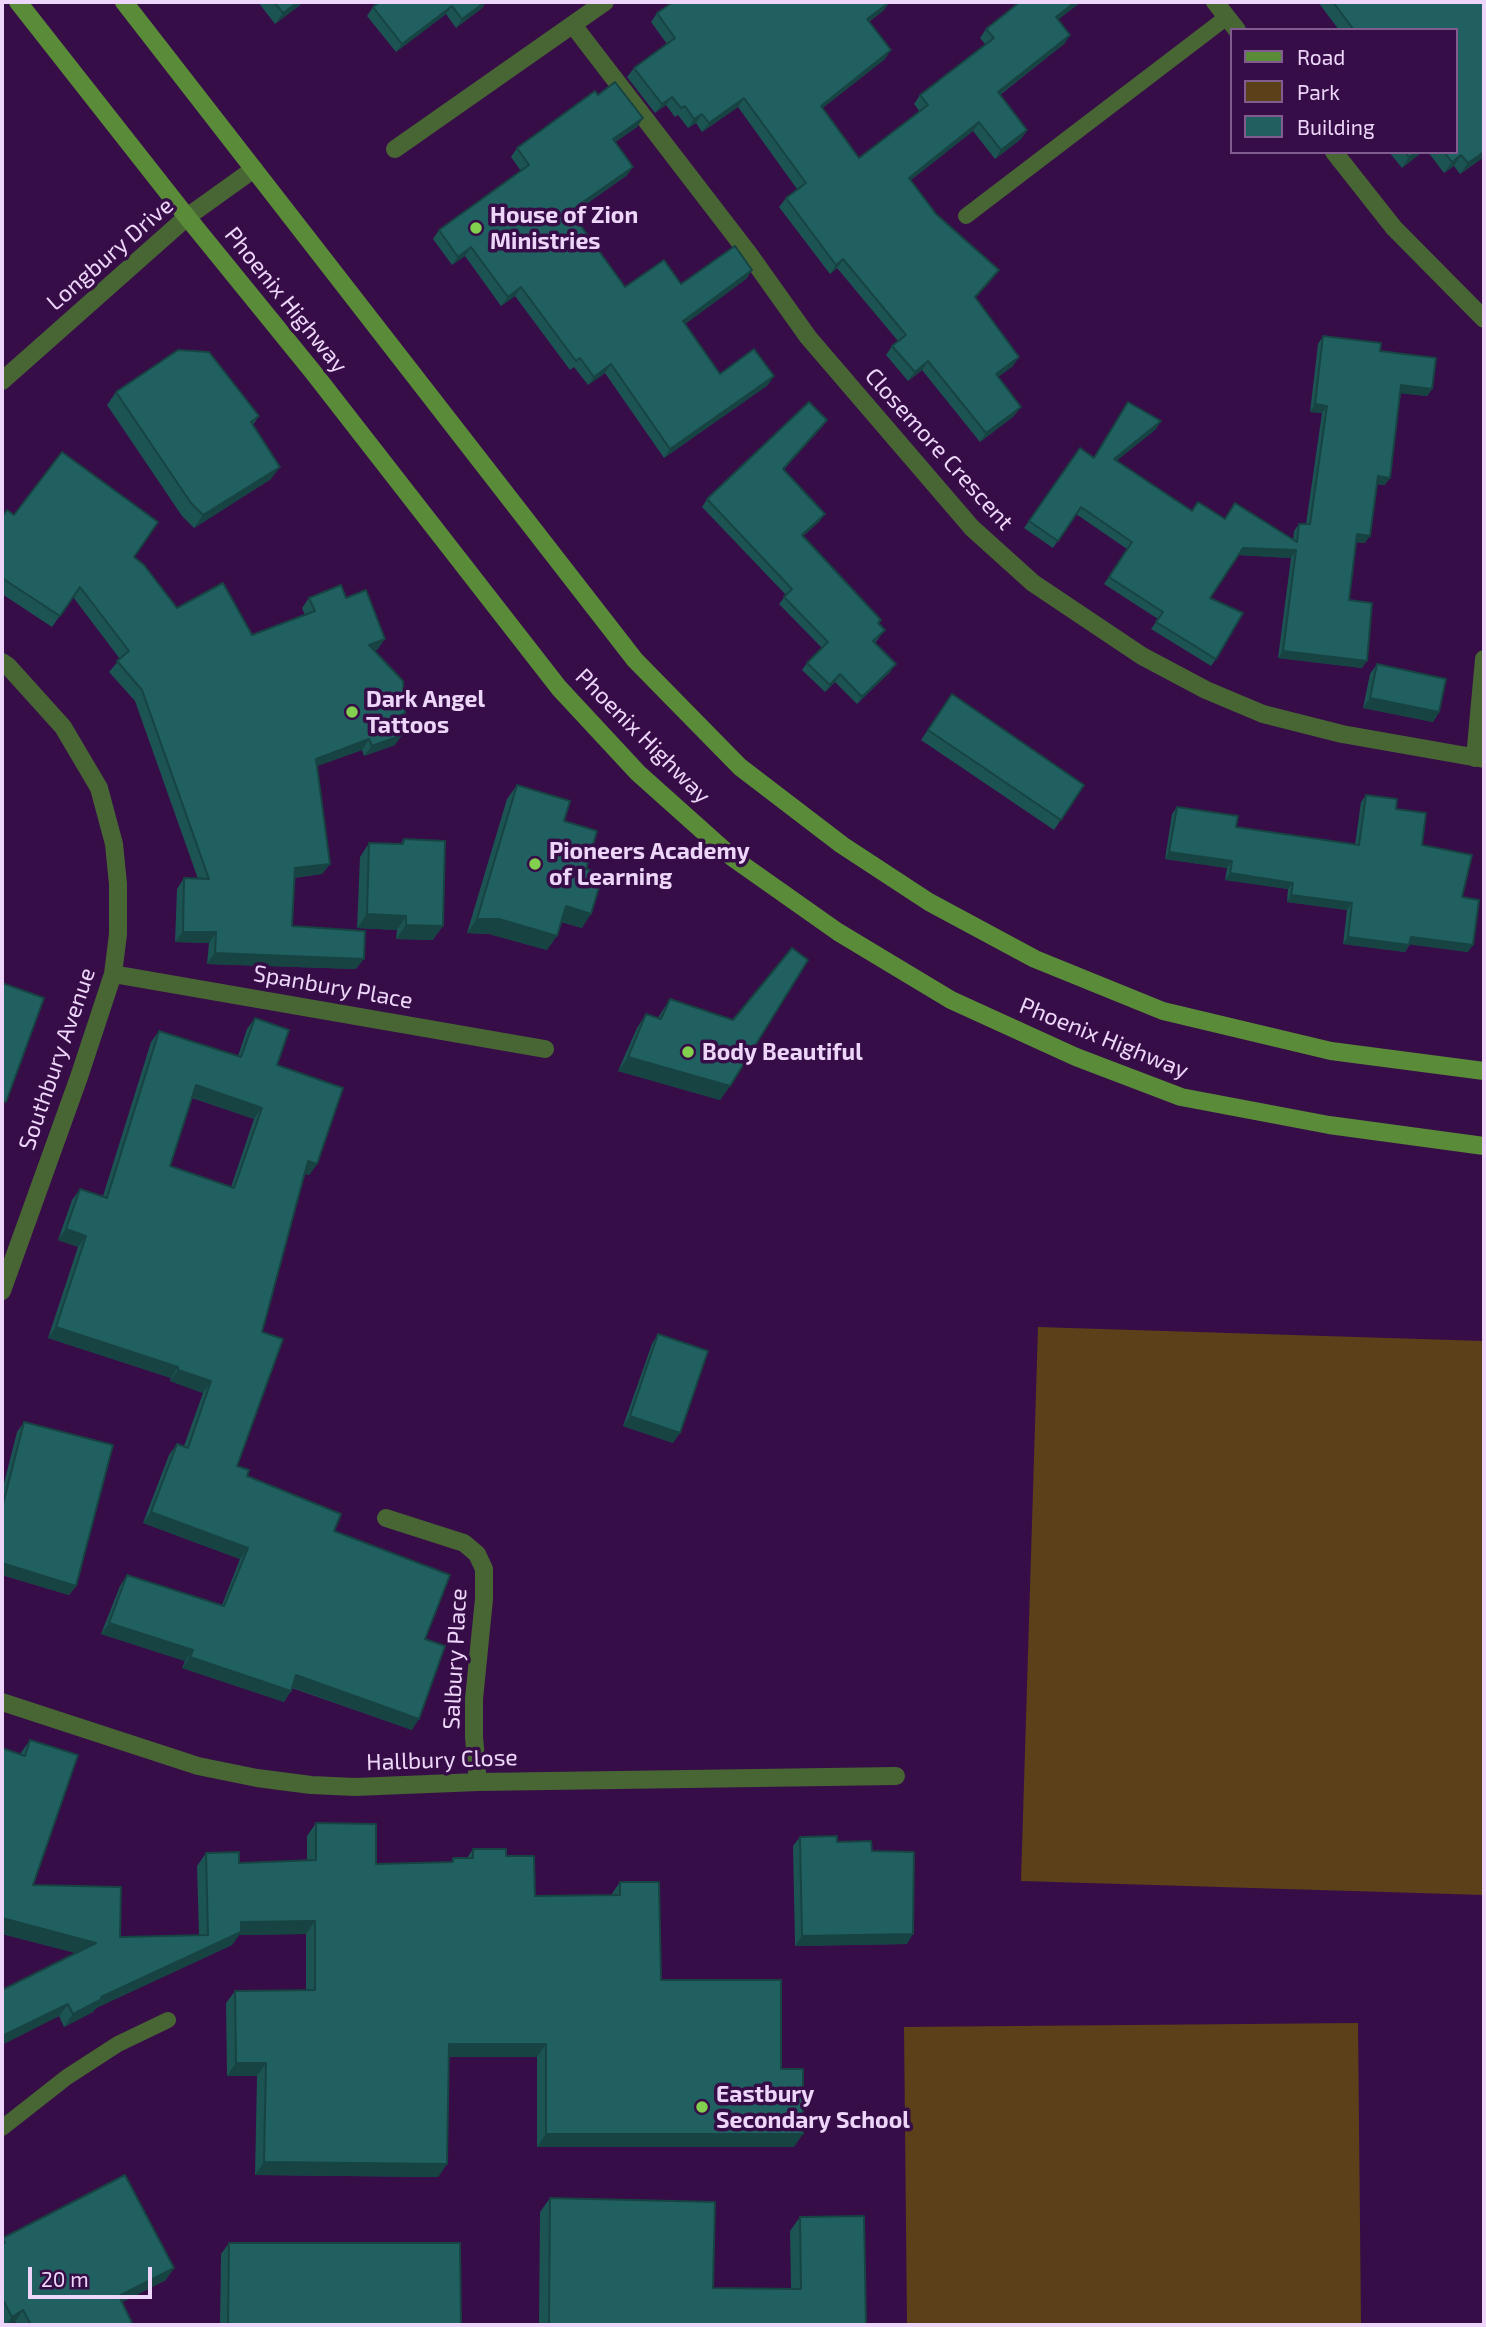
<!DOCTYPE html>
<html>
<head>
<meta charset="utf-8">
<style>
	body { margin:0 }
	#map { position:relative; width:1486px; height:2327px; overflow:hidden; background:#370d47; font-family:"Exo 2",sans-serif }
	canvas { display:block }
	.frame { position:absolute; inset:0; border:4px solid #edd6f9; pointer-events:none }
	.legend { position:absolute; left:1230px; top:28px; width:228px; height:126px; box-sizing:border-box; background:#370d47; border:2px solid #805d8e; margin:0; padding:9px 12px; list-style:none; font-size:21px; color:#edd6f9 }
	.legend li { display:flex; align-items:center; gap:14px; height:35px }
	.legend b { width:35px; border:2px solid #805d8e }
	.scale { position:absolute; left:28px; top:2267px; width:124px; height:32px; box-sizing:border-box; border:4px solid #edd6f9; border-top:0; padding-left:9px; font-size:21px; line-height:24px; white-space:nowrap; color:#edd6f9; -webkit-text-stroke:5px #370d47; paint-order:stroke }
</style>
</head>
<body>
<div id="map">
<canvas width="1486" height="2327"></canvas>
<div class="frame"></div>
<ul class="legend">
<li><b style="height:9px;background:#598b38"></b>Road</li>
<li><b style="height:19px;background:#5b4019"></b>Park</li>
<li><b style="height:19px;background:#216060"></b>Building</li>
</ul>
<div class="scale">20 m</div>
</div>
<script>
const context = document.querySelector('canvas').getContext('2d');
context.lineJoin = 'round';
function paint(path, color) { context.fillStyle = color; context.fill(path, 'evenodd'); }
function trace(path, color, width, dash) { context.strokeStyle = color; context.lineWidth = width; context.lineCap = dash ? 'butt' : 'round'; context.setLineDash(dash || []); context.stroke(path); }
function write(font, color, halo, rows, align = 'center') {
  context.font = font + ' "Exo 2",sans-serif'; context.lineWidth = 7; context.setLineDash([]); context.textBaseline = 'middle'; context.strokeStyle = halo; context.fillStyle = color; for (const [text, x, y, turn = 0] of rows) {
    context.save(); context.translate(x, y); context.rotate((+turn || 0) * Math.PI / 180); context.textAlign = isNaN(turn) ? turn : align; if (halo) context.strokeText(text, 0, 0); context.fillText(text, 0, 0); context.restore();
  }
}
const green = new Path2D(`
	M 1038,1327 L 1484,1341 L 1484,1895 L 1021,1881 Z
	M 1358,2023 L 1361,2325 L 907,2325 L 904,2027 Z`);
const service = new Path2D(`
	M 966,216 L 1227,17
	M 2,2128 L 67,2077 L 118,2044 L 168,2020`);
const minor = new Path2D(`
	M 1215,2 L 1237,30
	M 573,25 L 749,254 L 808,337 L 972,528 L 1033,583 L 1142,656 L 1206,690 L 1263,714 L 1342,734 L 1484,759
	M 395,149 L 605,2
	M 1334,152 L 1394,228 L 1484,319
	M 2,662 L 8,666 L 63,727 L 99,788 L 114,844 L 118,884 L 118,934 L 113,974 L 79,1077 L 2,1291
	M 1475,758 L 1484,659
	M 113,974 L 545,1049
	M 386,1518 L 464,1543 L 477,1554 L 484,1569 L 484,1599 L 474,1699 L 474,1737 L 478,1782
	M 2,1702 L 198,1766 L 257,1778 L 311,1785 L 355,1787 L 478,1782 L 896,1776`);
const tertiary = new Path2D(`
	M 2,381 L 187,217 L 254,169`);
const secondary = new Path2D(`
	M 18,2 L 187,217 L 313,372 L 559,688 L 638,773 L 733,858 L 838,932 L 951,1000 L 1076,1057 L 1181,1097 L 1329,1125 L 1484,1146
	M 124,2 L 635,660 L 740,767 L 842,845 L 929,902 L 1035,959 L 1163,1011 L 1331,1051 L 1484,1071`);
const wall = new Path2D(`
	M 258,2 L 304,2 L 275,24 Z
	M 486,2 L 482,8 L 456,28 L 446,14 L 396,52 L 367,16 L 373,7 Z
	M 1020,2 L 1081,2 L 1058,19 L 1070,35 L 1064,44 L 1000,95 L 1027,130 L 1021,139 L 995,159 L 973,131 L 911,180 L 936,214 L 999,270 L 993,278 L 975,298 L 1013,366 L 998,377 L 1014,416 L 980,442 L 922,370 L 908,381 L 886,355 L 892,346 L 898,341 L 837,268 L 830,274 L 779,207 L 786,198 L 797,189 L 738,107 L 702,132 L 696,123 L 688,128 L 678,115 L 675,117 L 666,105 L 655,113 L 627,77 L 634,68 L 667,44 L 651,22 L 657,13 L 884,10 L 869,22 L 885,59 L 822,108 L 859,158 L 920,112 L 914,104 L 920,95 L 985,44 L 980,38 L 986,29 Z
	M 1318,2 L 1484,2 L 1484,157 L 1460,174 L 1454,166 L 1444,173 L 1428,152 L 1456,152 L 1456,30 L 1339,30 Z
	M 598,95 L 643,118 L 637,127 L 615,142 L 633,167 L 626,176 L 572,214 L 625,287 L 681,284 L 752,270 L 746,279 L 685,324 L 720,374 L 768,385 L 664,458 L 605,373 L 588,385 L 574,367 L 570,370 L 515,296 L 501,306 L 465,256 L 452,265 L 433,239 L 439,230 L 521,171 L 511,157 L 517,148 Z
	M 1389,152 L 1422,152 L 1402,168 Z
	M 1323,336 L 1380,351 L 1432,389 L 1427,396 L 1401,393 L 1385,485 L 1377,484 L 1365,543 L 1356,542 L 1349,600 L 1362,668 L 1278,658 L 1291,558 L 1238,555 L 1210,598 L 1216,659 L 1211,666 L 1151,629 L 1158,619 L 1104,584 L 1127,549 L 1076,514 L 1053,548 L 1024,528 L 1080,448 L 1093,457 L 1156,429 L 1116,461 L 1192,510 L 1293,540 L 1294,531 L 1299,524 L 1306,524 L 1322,413 L 1310,412 L 1318,344 Z
	M 116,392 L 259,416 L 253,425 L 271,479 L 194,528 L 182,516 L 107,405 Z
	M 827,420 L 822,427 L 784,469 L 820,521 L 803,536 L 881,620 L 878,624 L 885,630 L 875,643 L 891,671 L 857,704 L 835,682 L 825,692 L 802,670 L 807,663 L 822,648 L 779,604 L 786,595 L 702,507 L 707,499 Z
	M 14,515 L 134,557 L 177,608 L 252,635 L 305,615 L 302,608 L 309,598 L 346,598 L 378,649 L 375,651 L 405,713 L 398,724 L 395,745 L 364,756 L 362,750 L 317,766 L 330,864 L 322,874 L 294,878 L 292,926 L 356,969 L 207,964 L 209,943 L 175,942 L 177,889 L 184,878 L 198,879 L 135,701 L 109,672 L 120,659 L 73,597 L 52,627 L 2,594 L 2,517 Z
	M 1377,664 L 1439,712 L 1433,722 L 1363,708 L 1370,674 Z
	M 952,694 L 1084,785 L 1054,830 L 921,740 Z
	M 517,785 L 564,821 L 586,869 L 582,928 L 561,922 L 547,950 L 489,934 L 467,933 L 507,799 Z
	M 1366,795 L 1396,809 L 1462,897 L 1468,952 L 1410,944 L 1405,952 L 1343,944 L 1347,910 L 1287,902 L 1288,889 L 1225,880 L 1227,868 L 1165,859 L 1172,814 L 1177,807 L 1236,827 L 1355,845 L 1361,802 Z
	M 404,839 L 433,940 L 396,939 L 397,930 L 357,928 L 360,857 L 369,843 L 400,844 Z
	M 670,999 L 730,1086 L 720,1100 L 618,1071 L 637,1028 L 646,1014 L 658,1018 L 661,1013 Z
	M 255,1018 L 277,1065 L 317,1164 L 309,1175 L 305,1174 L 262,1332 L 237,1466 L 247,1476 L 334,1531 L 425,1639 L 412,1730 L 292,1688 L 284,1702 L 182,1668 L 185,1661 L 101,1634 L 120,1586 L 127,1575 L 222,1605 L 240,1559 L 143,1523 L 169,1455 L 177,1444 L 184,1446 L 203,1393 L 170,1381 L 171,1378 L 48,1338 L 78,1247 L 58,1240 L 72,1200 L 80,1189 L 103,1196 L 151,1042 L 159,1031 L 238,1056 L 247,1029 ZM 192,1098 L 254,1119 L 231,1187 L 170,1166 Z
	M 658,1334 L 673,1443 L 623,1426 L 652,1344 Z
	M 24,1422 L 76,1586 L 69,1595 L 2,1575 L 2,1491 L 17,1432 Z
	M 30,1740 L 33,1885 L 120,1937 L 199,1935 L 197,1866 L 206,1853 L 239,1863 L 307,1861 L 307,1836 L 316,1823 L 376,1864 L 451,1862 L 453,1858 L 467,1858 L 473,1849 L 506,1856 L 535,1896 L 611,1895 L 620,1882 L 661,1980 L 781,2069 L 794,2147 L 537,2147 L 537,2057 L 449,2057 L 447,2164 L 438,2177 L 255,2175 L 257,2076 L 227,2076 L 226,2003 L 235,1991 L 306,1990 L 306,1934 L 239,1935 L 232,1945 L 96,2008 L 93,2012 L 64,2027 L 59,2016 L 3,2044 L 2,1990 L 76,1953 L 2,1934 L 2,1748 L 20,1754 Z
	M 800,1837 L 837,1842 L 872,1851 L 907,1944 L 795,1946 L 793,1846 Z
	M 550,2198 L 713,2288 L 791,2289 L 790,2231 L 800,2217 L 866,2325 L 539,2325 L 540,2212 Z
	M 3,2238 L 166,2280 L 122,2302 L 133,2325 L 17,2325 L 15,2322 L 9,2325 L 2,2325 Z
	M 229,2243 L 461,2325 L 220,2325 L 221,2254 Z`);
const shadedWall = new Path2D(`
	M 298,2 L 304,2 L 275,24 L 283,13 Z
	M 485,2 L 486,2 L 482,8 L 456,28 L 462,19 Z
	M 890,2 L 884,10 L 860,28 L 867,19 Z
	M 1075,2 L 1081,2 L 1050,26 L 1056,17 Z
	M 452,6 L 446,14 L 396,52 L 402,44 Z
	M 1070,35 L 1064,44 L 991,101 L 998,92 Z
	M 891,50 L 885,59 L 814,115 L 821,106 Z
	M 672,97 L 666,105 L 655,113 L 662,104 Z
	M 744,98 L 738,107 L 702,132 L 709,123 Z
	M 702,114 L 696,123 L 688,128 L 694,119 Z
	M 643,118 L 637,127 L 607,148 L 613,139 Z
	M 979,122 L 973,131 L 903,186 L 909,178 Z
	M 1027,130 L 1021,139 L 995,159 L 1001,150 Z
	M 1416,152 L 1422,152 L 1402,168 L 1409,157 Z
	M 1484,152 L 1484,157 L 1460,174 L 1468,163 Z
	M 1461,155 L 1454,166 L 1444,173 L 1452,162 Z
	M 633,167 L 626,176 L 563,219 L 570,211 Z
	M 471,247 L 465,256 L 452,265 L 458,257 Z
	M 843,259 L 837,268 L 830,274 L 836,265 Z
	M 752,270 L 746,279 L 677,330 L 683,321 Z
	M 999,270 L 993,278 L 968,306 L 975,297 Z
	M 521,287 L 515,296 L 501,306 L 508,297 Z
	M 1019,357 L 1013,366 L 989,383 L 996,374 Z
	M 928,361 L 922,370 L 908,381 L 915,372 Z
	M 611,364 L 605,373 L 588,385 L 594,377 Z
	M 774,376 L 768,385 L 664,458 L 670,449 Z
	M 1401,385 L 1432,389 L 1427,396 L 1396,393 Z
	M 1315,404 L 1327,406 L 1322,413 L 1310,412 Z
	M 1021,407 L 1014,416 L 980,442 L 986,433 Z
	M 827,420 L 822,427 L 778,476 L 783,469 Z
	M 1161,421 L 1156,429 L 1109,467 L 1114,459 Z
	M 280,467 L 271,479 L 194,528 L 203,515 Z
	M 1378,476 L 1390,478 L 1385,485 L 1373,484 Z
	M 825,514 L 820,521 L 797,542 L 802,535 Z
	M 1357,534 L 1370,536 L 1365,543 L 1352,542 Z
	M 1243,548 L 1296,550 L 1291,558 L 1238,555 Z
	M 385,639 L 378,649 L 362,655 L 369,645 Z
	M 1283,651 L 1367,661 L 1362,668 L 1278,658 Z
	M 896,664 L 891,671 L 857,704 L 862,697 Z
	M 840,674 L 835,682 L 825,692 L 830,685 Z
	M 1370,698 L 1439,712 L 1433,722 L 1363,708 Z
	M 405,713 L 398,724 L 396,717 Z
	M 402,735 L 395,745 L 364,756 L 372,746 Z
	M 369,739 L 362,750 L 309,769 L 316,759 Z
	M 1169,852 L 1232,861 L 1227,868 L 1165,859 Z
	M 330,864 L 322,874 L 287,878 L 295,868 Z
	M 1230,873 L 1293,883 L 1288,889 L 1225,880 Z
	M 1291,895 L 1352,903 L 1347,910 L 1287,902 Z
	M 566,906 L 591,914 L 582,928 L 556,920 Z
	M 367,914 L 406,916 L 397,930 L 357,928 Z
	M 477,919 L 499,919 L 557,936 L 547,950 L 489,934 L 467,933 Z
	M 406,925 L 443,926 L 433,940 L 396,939 Z
	M 183,932 L 216,932 L 209,943 L 175,942 Z
	M 1348,937 L 1409,945 L 1405,952 L 1343,944 Z
	M 1411,937 L 1473,945 L 1468,952 L 1406,944 Z
	M 215,953 L 364,959 L 356,969 L 207,964 Z
	M 628,1057 L 730,1086 L 720,1100 L 618,1071 Z
	M 196,1085 L 262,1108 L 254,1119 L 188,1096 Z
	M 308,1161 L 317,1164 L 309,1175 L 301,1172 Z
	M 66,1229 L 86,1236 L 78,1247 L 58,1240 Z
	M 56,1327 L 178,1367 L 171,1378 L 48,1338 Z
	M 178,1370 L 211,1381 L 203,1393 L 170,1381 Z
	M 630,1416 L 680,1433 L 673,1443 L 623,1426 Z
	M 151,1512 L 248,1548 L 240,1559 L 143,1523 Z
	M 2,1563 L 76,1586 L 69,1595 L 2,1575 Z
	M 109,1623 L 193,1650 L 185,1661 L 101,1634 Z
	M 190,1657 L 291,1691 L 284,1702 L 182,1668 Z
	M 296,1675 L 419,1719 L 412,1730 L 289,1686 Z
	M 2,1918 L 96,1943 L 87,1956 L 2,1934 Z
	M 315,1921 L 306,1934 L 239,1935 L 232,1945 L 96,2008 L 93,2012 L 64,2027 L 73,2014 L 101,1997 L 241,1922 Z
	M 913,1934 L 907,1944 L 795,1946 L 802,1936 Z
	M 68,2004 L 59,2016 L 2,2045 L 2,2036 Z
	M 449,2044 L 546,2044 L 537,2057 L 440,2057 Z
	M 236,2063 L 266,2063 L 257,2076 L 227,2076 Z
	M 546,2134 L 803,2134 L 794,2147 L 537,2147 Z
	M 264,2162 L 447,2164 L 438,2177 L 255,2175 Z
	M 174,2268 L 166,2280 L 111,2308 L 119,2296 Z
	M 23,2310 L 15,2322 L 9,2325 L 6,2325 L 12,2317 Z`);
const building = new Path2D(`
	M 274,2 L 298,2 L 283,13 Z
	M 380,2 L 485,2 L 462,19 L 452,6 L 402,44 L 373,7 Z
	M 673,2 L 890,2 L 867,19 L 891,50 L 821,106 L 859,158 L 928,105 L 920,95 L 994,38 L 986,29 L 1020,2 L 1075,2 L 1056,17 L 1070,35 L 998,92 L 1027,130 L 1001,150 L 979,122 L 909,178 L 936,214 L 999,270 L 975,297 L 1019,357 L 996,374 L 1021,407 L 986,433 L 928,361 L 915,372 L 892,346 L 906,335 L 843,259 L 836,265 L 786,198 L 806,183 L 744,98 L 709,123 L 702,114 L 694,119 L 685,106 L 681,108 L 672,97 L 662,104 L 634,68 L 675,38 L 657,13 Z
	M 1333,2 L 1484,2 L 1484,152 L 1468,163 L 1461,155 L 1452,162 L 1444,152 L 1456,152 L 1456,30 L 1354,30 Z
	M 615,82 L 643,118 L 613,139 L 633,167 L 570,211 L 625,287 L 664,260 L 681,284 L 735,246 L 752,270 L 683,321 L 720,374 L 754,349 L 774,376 L 670,449 L 611,364 L 594,377 L 580,358 L 576,361 L 521,287 L 508,297 L 471,247 L 458,257 L 439,230 L 529,165 L 517,148 L 595,91 L 598,95 Z
	M 1405,152 L 1416,152 L 1409,157 Z
	M 1323,336 L 1381,343 L 1380,351 L 1436,358 L 1432,389 L 1401,385 L 1390,478 L 1378,476 L 1370,536 L 1357,534 L 1349,600 L 1372,603 L 1367,661 L 1283,651 L 1296,550 L 1243,548 L 1210,598 L 1243,613 L 1216,659 L 1156,622 L 1163,612 L 1109,577 L 1132,542 L 1081,507 L 1058,541 L 1029,521 L 1080,448 L 1094,458 L 1128,402 L 1161,421 L 1114,459 L 1192,511 L 1198,502 L 1225,519 L 1235,503 L 1297,542 L 1299,524 L 1310,524 L 1327,406 L 1315,404 Z
	M 178,350 L 209,352 L 259,416 L 251,422 L 280,467 L 203,515 L 191,503 L 116,392 Z
	M 809,402 L 827,420 L 783,469 L 825,514 L 802,535 L 881,620 L 878,623 L 885,630 L 873,641 L 896,664 L 862,697 L 840,674 L 830,685 L 807,663 L 828,642 L 784,597 L 792,589 L 707,499 Z
	M 62,452 L 158,522 L 134,557 L 144,565 L 177,608 L 223,583 L 252,635 L 315,611 L 309,598 L 341,585 L 346,598 L 366,590 L 385,639 L 369,645 L 403,681 L 405,713 L 396,717 L 402,735 L 372,746 L 369,739 L 316,759 L 330,864 L 295,868 L 292,926 L 365,931 L 364,959 L 215,953 L 216,932 L 183,932 L 184,878 L 209,879 L 142,690 L 117,661 L 129,651 L 80,587 L 60,616 L 2,578 L 2,517 L 7,510 L 14,515 Z
	M 1377,664 L 1446,679 L 1439,712 L 1370,698 Z
	M 952,694 L 1084,785 L 1061,820 L 928,730 Z
	M 517,785 L 570,801 L 564,821 L 597,831 L 586,869 L 603,874 L 591,914 L 566,906 L 557,936 L 499,919 L 477,919 Z
	M 1366,795 L 1397,799 L 1396,809 L 1426,813 L 1422,845 L 1472,855 L 1462,897 L 1479,900 L 1473,945 L 1411,937 L 1409,945 L 1348,937 L 1352,903 L 1291,895 L 1293,883 L 1230,873 L 1232,861 L 1169,852 L 1177,807 L 1238,816 L 1236,827 L 1359,845 Z
	M 404,839 L 445,841 L 443,926 L 406,925 L 406,916 L 367,914 L 369,843 L 403,844 Z
	M 792,948 L 808,960 L 730,1086 L 628,1057 L 646,1014 L 661,1019 L 670,999 L 733,1020 Z
	M 2,983 L 44,998 L 6,1102 L 2,1101 Z
	M 255,1018 L 289,1030 L 277,1065 L 343,1088 L 317,1164 L 308,1161 L 262,1332 L 283,1339 L 237,1466 L 249,1470 L 247,1476 L 341,1514 L 334,1531 L 450,1575 L 425,1639 L 445,1646 L 419,1719 L 296,1675 L 291,1691 L 190,1657 L 193,1650 L 109,1623 L 127,1575 L 224,1606 L 248,1548 L 151,1512 L 177,1444 L 188,1448 L 211,1381 L 178,1370 L 178,1367 L 56,1327 L 86,1236 L 66,1229 L 80,1189 L 107,1198 L 159,1031 L 241,1057 ZM 196,1085 L 262,1108 L 234,1188 L 170,1166 Z
	M 658,1334 L 708,1351 L 680,1433 L 630,1416 Z
	M 24,1422 L 113,1445 L 76,1586 L 2,1563 L 2,1508 Z
	M 30,1740 L 78,1755 L 33,1885 L 121,1887 L 120,1937 L 208,1935 L 206,1853 L 239,1852 L 239,1863 L 316,1860 L 316,1823 L 376,1824 L 376,1864 L 453,1862 L 453,1858 L 473,1858 L 473,1849 L 506,1849 L 506,1856 L 534,1856 L 535,1896 L 620,1895 L 620,1882 L 659,1882 L 661,1980 L 781,1980 L 781,2069 L 803,2069 L 803,2134 L 546,2134 L 546,2044 L 449,2044 L 447,2164 L 264,2162 L 266,2063 L 236,2063 L 235,1991 L 315,1990 L 315,1921 L 241,1922 L 241,1932 L 101,1997 L 102,1999 L 73,2014 L 68,2004 L 2,2036 L 2,1990 L 96,1943 L 2,1918 L 2,1748 L 25,1756 Z
	M 837,1836 L 837,1842 L 871,1841 L 872,1851 L 914,1852 L 913,1934 L 802,1936 L 800,1837 Z
	M 125,2175 L 174,2268 L 119,2296 L 133,2325 L 31,2325 L 23,2310 L 12,2317 L 2,2298 L 2,2244 L 5,2243 L 3,2238 Z
	M 550,2198 L 715,2202 L 713,2288 L 801,2289 L 800,2217 L 864,2216 L 866,2325 L 549,2325 Z
	M 229,2243 L 460,2243 L 461,2325 L 228,2325 Z`);
const markers = [
	[476,228,7,"#83d04e"],
	[352,712,7,"#83d04e"],
	[535,864,7,"#83d04e"],
	[688,1052,7,"#83d04e"],
	[702,2107,7,"#83d04e"]
];
const poiNames = [
	["House of Zion",490,215],
	["Ministries",490,241],
	["Dark Angel",366,699],
	["Tattoos",366,725],
	["Pioneers Academy",549,851],
	["of Learning",549,877],
	["Body Beautiful",702,1052],
	["Eastbury",716,2094],
	["Secondary School",716,2120]
];
const streetNames = [
	["Longbury Drive",110,254,-41],
	["Phoenix Highway",286,300,51],
	["Closemore Crescent",939,449,48],
	["Phoenix Highway",643,736,45],
	["Spanbury Place",333,987,10],
	["Phoenix Highway",1104,1038,22],
	["Southbury Avenue",57,1059,-71],
	["Salbury Place",455,1659,-87],
	["Hallbury Close",442,1760,-2]
];
paint(green, '#5b4019');
trace(service, '#476634', 16);
trace(minor, '#476634', 18);
trace(tertiary, '#476634', 18);
trace(secondary, '#598b38', 18);
paint(wall, '#1c5353');
paint(shadedWall, '#174343');
paint(building, '#216060');
trace(building, '#174343', 2);
for (const [x, y, r, color] of markers) { const dot = new Path2D(); dot.arc(x, y, r, 0, 2 * Math.PI); context.fillStyle = color; context.fill(dot); trace(dot, '#370d47', 2.5); }
write('bold 23px', '#edd6f9', '#370d47', poiNames, 'left');
write('23px', '#edd6f9', '#370d47', streetNames);
</script>
</body>
</html>
